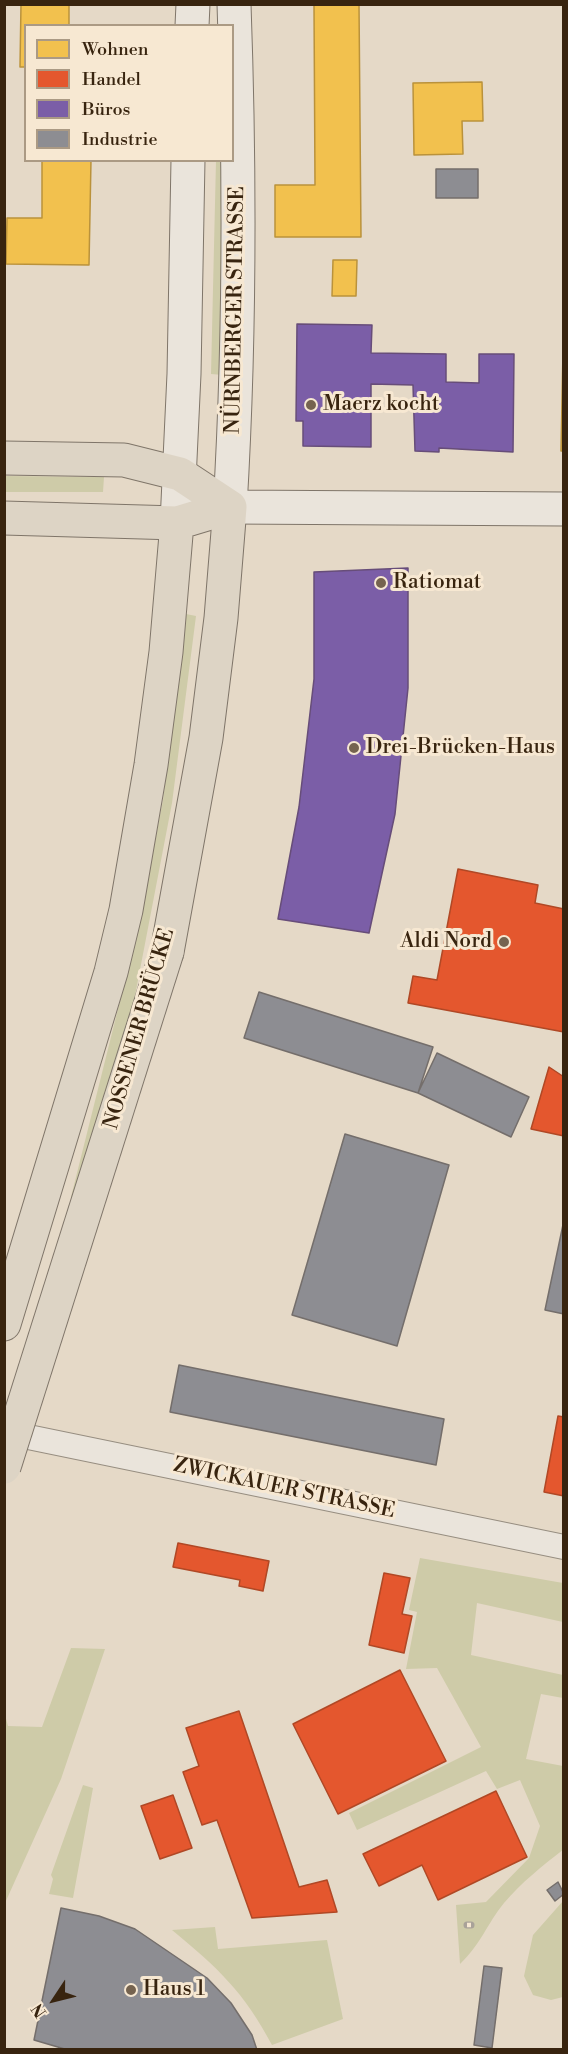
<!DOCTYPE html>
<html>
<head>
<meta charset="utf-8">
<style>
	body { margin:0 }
	#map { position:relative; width:568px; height:2054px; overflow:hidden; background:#e5d9c7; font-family:"Libre Bodoni",serif }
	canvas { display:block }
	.frame { position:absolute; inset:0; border:6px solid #38240f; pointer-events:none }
	.legend { position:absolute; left:24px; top:24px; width:210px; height:138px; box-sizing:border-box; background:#f7e8d2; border:2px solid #ab9a84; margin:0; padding:8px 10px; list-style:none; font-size:18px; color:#38240f }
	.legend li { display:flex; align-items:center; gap:12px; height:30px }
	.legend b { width:30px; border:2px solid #ab9a84 }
	.north { position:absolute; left:24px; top:1970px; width:60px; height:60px; -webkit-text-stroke:4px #f7e8d2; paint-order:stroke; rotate:235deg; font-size:16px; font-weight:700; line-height:24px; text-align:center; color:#38240f }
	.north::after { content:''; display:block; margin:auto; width:21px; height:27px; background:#38240f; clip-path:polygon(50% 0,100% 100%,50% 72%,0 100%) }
</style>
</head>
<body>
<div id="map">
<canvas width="568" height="2054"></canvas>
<div class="frame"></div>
<ul class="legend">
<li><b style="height:16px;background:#f2c14e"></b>Wohnen</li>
<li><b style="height:16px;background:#e4572e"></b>Handel</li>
<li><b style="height:16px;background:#7b5ea7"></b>Büros</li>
<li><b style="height:16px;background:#8d8d92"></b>Industrie</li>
</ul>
<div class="north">N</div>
</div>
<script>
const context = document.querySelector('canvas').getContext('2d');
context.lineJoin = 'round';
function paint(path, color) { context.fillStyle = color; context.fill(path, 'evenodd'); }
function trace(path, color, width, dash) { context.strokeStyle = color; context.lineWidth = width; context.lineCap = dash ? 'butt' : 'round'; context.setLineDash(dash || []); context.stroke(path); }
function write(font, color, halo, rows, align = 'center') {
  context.font = font + ' "Libre Bodoni",serif'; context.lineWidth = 6; context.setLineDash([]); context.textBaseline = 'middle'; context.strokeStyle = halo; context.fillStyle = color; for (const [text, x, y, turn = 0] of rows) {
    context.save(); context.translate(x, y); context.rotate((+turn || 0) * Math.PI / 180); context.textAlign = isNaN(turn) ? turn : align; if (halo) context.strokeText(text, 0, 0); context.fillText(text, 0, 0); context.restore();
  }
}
const green = new Path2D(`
	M 221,160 L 223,375 L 211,374 L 216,161 Z
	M 5,476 L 104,477 L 103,492 L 5,492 Z
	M 186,614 L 196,616 L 172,803 L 124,1053 L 73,1201 L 71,1197 L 138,929 L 163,800 Z
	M 420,1558 L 563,1583 L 563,1622 L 477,1603 L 471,1655 L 563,1675 L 563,1698 L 541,1694 L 526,1759 L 563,1766 L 564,1849 C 542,1866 521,1883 504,1903 C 487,1924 481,1944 460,1964 L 456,1905 L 486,1902 L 529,1858 L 540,1826 L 520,1780 L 497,1789 L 486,1771 L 357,1830 L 349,1813 L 481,1747 L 437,1668 L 406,1669 L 417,1612 L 409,1610 Z
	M 71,1648 L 105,1649 L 61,1779 L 5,1903 L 5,1715 L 8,1726 L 42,1727 Z
	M 83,1785 L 93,1788 L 73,1898 L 49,1894 L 53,1879 L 51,1875 Z
	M 563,1901 L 563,1997 L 551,2000 L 533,1995 L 524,1976 L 533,1935 Z
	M 215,1927 L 218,1949 L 327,1940 L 343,2019 L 272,2045 C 244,1992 218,1968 172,1930 Z`);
const homes = new Path2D(`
	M 21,4 L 69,4 L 69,26 L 26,26 L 26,67 L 20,67 Z
	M 314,4 L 359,4 L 361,237 L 275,237 L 275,185 L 315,185 Z
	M 482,82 L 483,121 L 462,121 L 463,154 L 414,155 L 413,83 Z
	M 42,160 L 91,160 L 89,265 L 6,264 L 7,218 L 42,218 Z
	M 333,260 L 357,260 L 356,296 L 332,296 Z
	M 563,351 L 564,351 L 564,451 L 561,451 Z`);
const shops = new Path2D(`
	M 458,869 L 538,885 L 535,903 L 564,909 L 564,1032 L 408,1003 L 413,976 L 437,980 Z
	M 549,1067 L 564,1077 L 564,1136 L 531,1129 Z
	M 558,1416 L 564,1417 L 564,1496 L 544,1492 Z
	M 178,1543 L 269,1561 L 263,1591 L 239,1586 L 240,1580 L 173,1567 Z
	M 384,1573 L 410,1578 L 402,1614 L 412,1616 L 404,1653 L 369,1645 Z
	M 400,1670 L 446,1761 L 338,1814 L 293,1724 Z
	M 239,1711 L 299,1887 L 327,1880 L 337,1912 L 252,1918 L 217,1820 L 202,1825 L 183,1772 L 199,1766 L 186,1728 Z
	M 496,1791 L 527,1857 L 438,1900 L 422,1865 L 379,1886 L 363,1854 Z
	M 173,1795 L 192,1848 L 160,1859 L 141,1806 Z`);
const offices = new Path2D(`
	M 297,324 L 372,325 L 371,353 L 446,354 L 446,382 L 479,383 L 479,354 L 514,354 L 513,452 L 439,448 L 439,452 L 415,451 L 413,385 L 371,384 L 371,447 L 303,446 L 303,421 L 296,421 Z
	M 408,568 L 408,688 L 395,814 L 369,933 L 278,919 L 299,807 L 314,679 L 314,572 Z`);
const industry = new Path2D(`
	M 436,169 L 478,169 L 478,198 L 436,198 Z
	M 259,992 L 433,1047 L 418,1093 L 244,1038 Z
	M 437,1053 L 529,1097 L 511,1137 L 418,1093 Z
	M 345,1134 L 449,1165 L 397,1346 L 292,1315 Z
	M 564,1220 L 564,1314 L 545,1310 Z
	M 179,1365 L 444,1419 L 436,1465 L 170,1412 Z
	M 558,1882 L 564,1894 L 555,1901 L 547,1890 Z
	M 61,1908 L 99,1916 L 135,1929 L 207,1978 L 231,2003 L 252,2035 L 257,2050 L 68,2050 L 34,2040 Z
	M 484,1966 L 502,1968 L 492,2048 L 474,2045 Z`);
const street = new Path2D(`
	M 4,1432 L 564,1547`);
const secondary = new Path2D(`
	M 234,4 C 240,172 240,339 230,507 L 564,509
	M 192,26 L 193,4
	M 177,523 L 184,374 L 188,160`);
const primary = new Path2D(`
	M 4,458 L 124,460 L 180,474 L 230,507
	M 4,518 L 177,523 L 230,507
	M 167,952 L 206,738 L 221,618 L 230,507
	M 4,1324 L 111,972 L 126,910 L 151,765 L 166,652 L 177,523`);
const rail = new Path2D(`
	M 467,1925 L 471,1925`);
const primaryBridge = new Path2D(`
	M 4,1467 L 167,952`);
const markers = [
	[311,405,6,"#75634f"],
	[381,583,6,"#75634f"],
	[354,748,6,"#75634f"],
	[504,942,6,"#75634f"],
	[131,1990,6,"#75634f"]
];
const streetNames = [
	["NÜRNBERGER STRASSE",236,310,-89],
	["NOSSENER BRÜCKE",140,1029,-74],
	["ZWICKAUER STRASSE",284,1489,12]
];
const poiNames = [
	["Maerz kocht",323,405],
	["Ratiomat",393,583],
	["Drei-Brücken-Haus",366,748],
	["Aldi Nord",492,942,"right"],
	["Haus 1",143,1990]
];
paint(green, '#cecba8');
paint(homes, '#f2c14e');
trace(homes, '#ba923b', 1.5);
paint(shops, '#e4572e');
trace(shops, '#b04825', 1.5);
paint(offices, '#7b5ea7');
trace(offices, '#674d79', 1.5);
paint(industry, '#8d8d92');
trace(industry, '#746e6b', 1.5);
trace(street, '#978e81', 26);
trace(secondary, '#7f7569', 35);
trace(primary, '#7f7569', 35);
trace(street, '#eae4db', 24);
trace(secondary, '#eae4db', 33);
trace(primary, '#ddd4c5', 33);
trace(rail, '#a9a299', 7);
trace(rail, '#f7e8d2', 4.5, [14]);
trace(primaryBridge, '#7f7569', 35, []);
trace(primaryBridge, '#ddd4c5', 33);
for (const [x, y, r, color] of markers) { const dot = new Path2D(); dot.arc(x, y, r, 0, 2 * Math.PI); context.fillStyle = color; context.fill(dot); trace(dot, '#f7e8d2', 2); }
write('21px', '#38240f', '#f7e8d2', streetNames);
write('21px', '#38240f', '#f7e8d2', poiNames, 'left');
</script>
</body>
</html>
